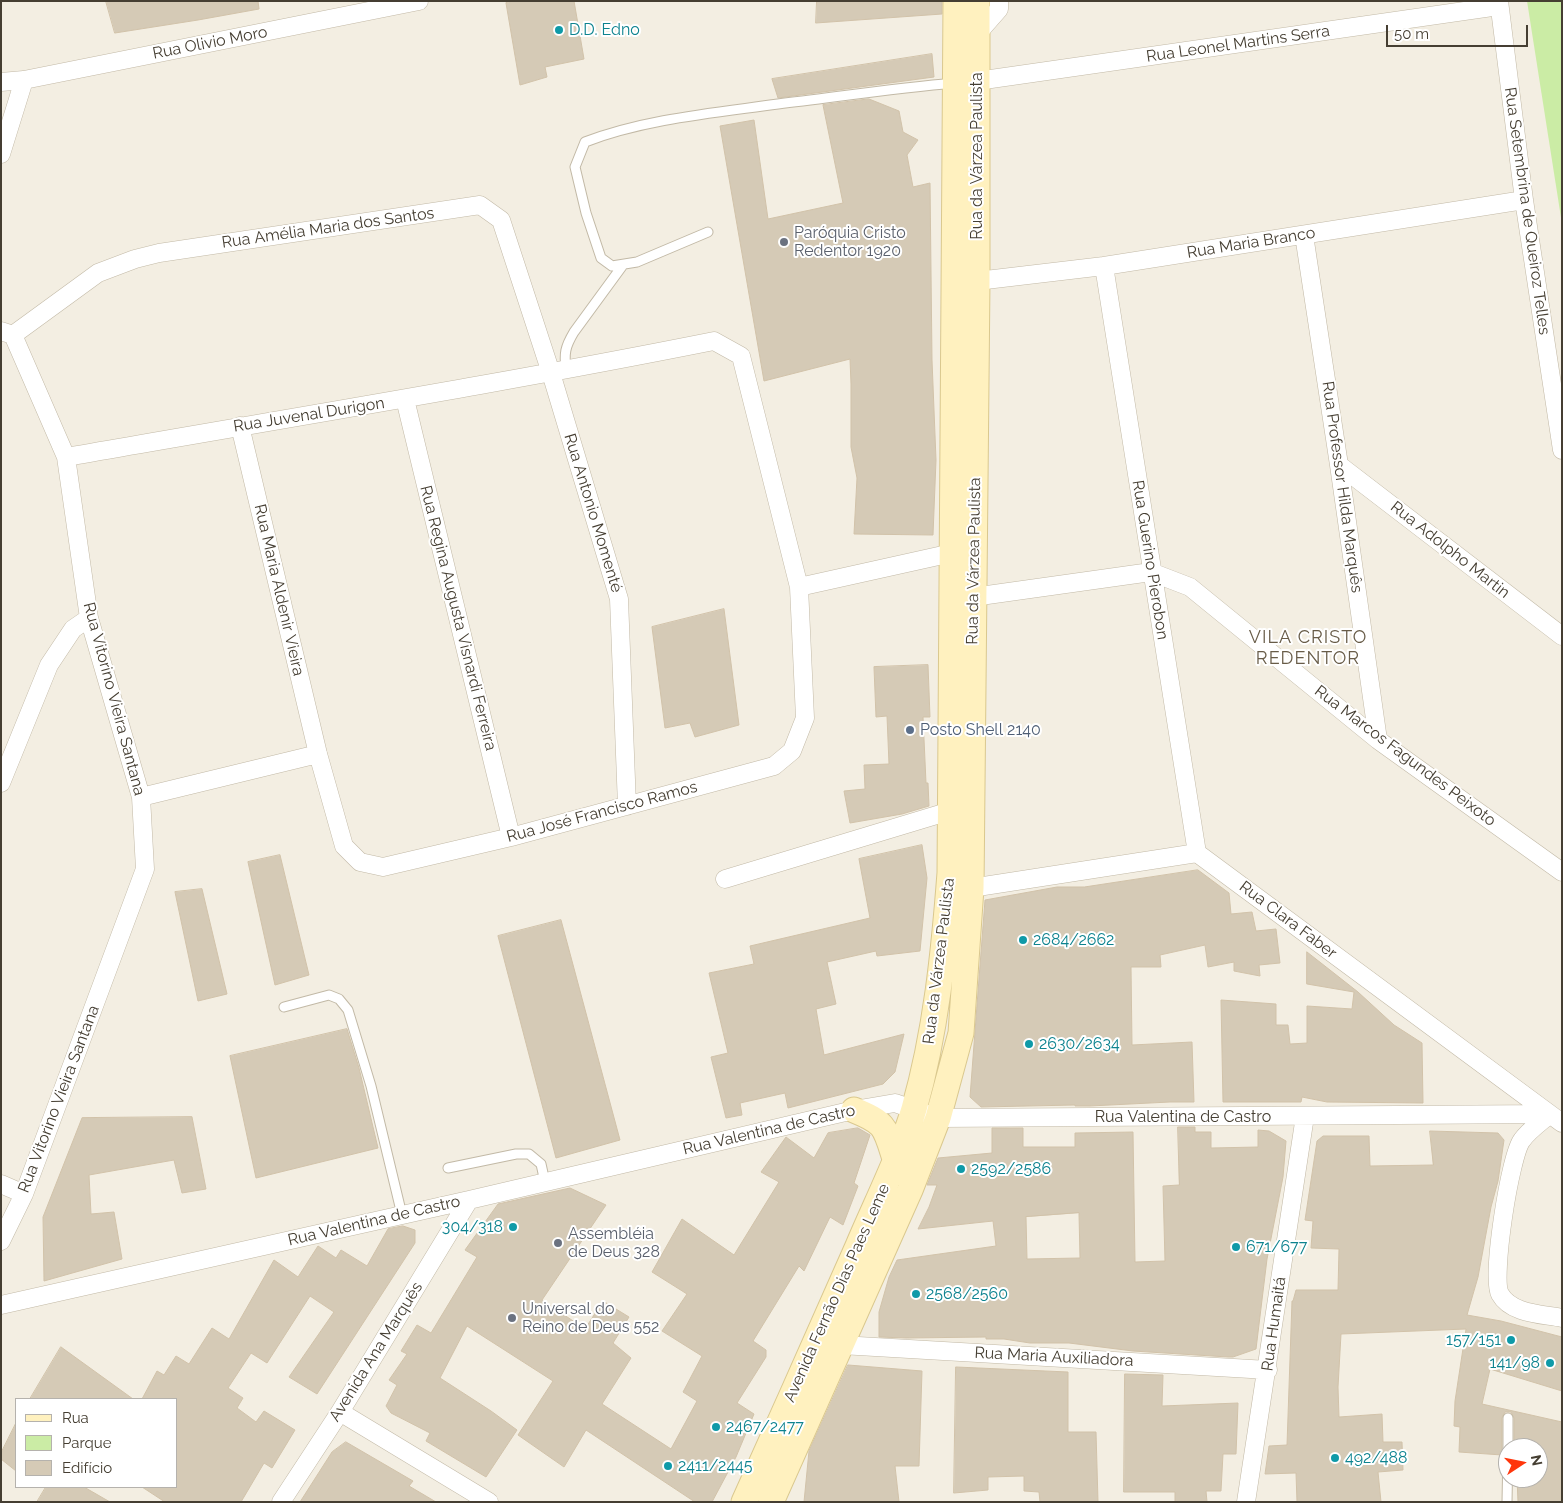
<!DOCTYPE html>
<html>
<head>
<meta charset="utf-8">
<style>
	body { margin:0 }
	#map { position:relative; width:1563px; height:1503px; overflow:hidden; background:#f3eee2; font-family:Raleway,sans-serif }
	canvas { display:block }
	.frame { position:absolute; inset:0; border:2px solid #453e32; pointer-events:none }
	.legend { position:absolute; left:15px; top:1398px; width:162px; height:90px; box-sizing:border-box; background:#fff; border:1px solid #b5b2ad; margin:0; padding:6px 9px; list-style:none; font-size:15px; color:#453e32 }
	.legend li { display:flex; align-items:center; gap:10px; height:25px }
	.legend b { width:25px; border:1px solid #b5b2ad }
	.north { position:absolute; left:1498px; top:1438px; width:50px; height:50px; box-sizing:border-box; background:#fff; border:1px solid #b5b2ad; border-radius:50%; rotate:79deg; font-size:14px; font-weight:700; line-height:20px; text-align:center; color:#453e32 }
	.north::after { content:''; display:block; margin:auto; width:18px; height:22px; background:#ff360c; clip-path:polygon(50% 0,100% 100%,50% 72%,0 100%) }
	.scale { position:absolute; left:1386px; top:25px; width:142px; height:22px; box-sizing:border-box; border:2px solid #453e32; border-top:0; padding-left:6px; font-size:15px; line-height:18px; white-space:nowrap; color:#453e32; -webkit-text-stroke:4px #fff; paint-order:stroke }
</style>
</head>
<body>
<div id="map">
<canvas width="1563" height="1503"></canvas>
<div class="frame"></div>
<ul class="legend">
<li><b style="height:6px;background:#fff1bf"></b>Rua</li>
<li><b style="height:14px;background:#cbeca5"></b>Parque</li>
<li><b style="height:14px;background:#d5cab6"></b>Edifício</li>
</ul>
<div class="north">N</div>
<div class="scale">50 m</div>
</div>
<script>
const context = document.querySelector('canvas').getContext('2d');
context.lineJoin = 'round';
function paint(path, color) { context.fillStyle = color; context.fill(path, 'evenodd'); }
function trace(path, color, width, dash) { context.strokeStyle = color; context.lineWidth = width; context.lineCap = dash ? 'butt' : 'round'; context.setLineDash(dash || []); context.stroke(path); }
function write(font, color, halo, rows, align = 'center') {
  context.font = font + ' Raleway,sans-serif'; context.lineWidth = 4; context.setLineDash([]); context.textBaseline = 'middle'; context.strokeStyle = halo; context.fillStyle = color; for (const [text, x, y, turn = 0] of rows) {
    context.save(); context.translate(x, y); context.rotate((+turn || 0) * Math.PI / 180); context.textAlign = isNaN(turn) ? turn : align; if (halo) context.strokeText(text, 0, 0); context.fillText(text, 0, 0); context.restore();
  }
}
const green = new Path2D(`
	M 1527,1 L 1562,1 L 1562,224 Z`);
const building = new Path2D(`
	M 106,1 L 258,1 L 259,9 L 198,20 L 115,33 Z
	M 513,1 L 574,1 L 584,59 L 545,67 L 547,77 L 520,85 L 506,3 Z
	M 817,1 L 942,1 L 942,14 L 816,23 Z
	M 932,54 L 934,77 L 778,98 L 772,79 Z
	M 869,99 L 899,111 L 903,132 L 918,140 L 907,155 L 913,187 L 930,183 L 932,360 L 936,460 L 933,535 L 854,534 L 857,478 L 851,447 L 851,384 L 850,359 L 764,381 L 720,126 L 754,120 L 768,219 L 843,203 L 823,105 Z
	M 724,609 L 739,725 L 695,737 L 690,723 L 665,728 L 652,627 Z
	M 928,665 L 930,717 L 923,717 L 926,783 L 928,783 L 929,806 L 902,814 L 850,823 L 844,791 L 865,789 L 864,765 L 889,764 L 887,716 L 876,717 L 874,667 Z
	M 922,845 L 927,878 L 920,951 L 877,956 L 876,951 L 827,962 L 836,1004 L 816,1009 L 824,1055 L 904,1034 L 895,1072 L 883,1084 L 788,1108 L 785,1093 L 740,1103 L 742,1115 L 726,1118 L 711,1057 L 728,1053 L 709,973 L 754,964 L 750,946 L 870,918 L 859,859 Z
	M 280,855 L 309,975 L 275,985 L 248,862 Z
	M 1198,870 L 1229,893 L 1231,914 L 1252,912 L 1256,931 L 1276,929 L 1280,963 L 1259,965 L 1260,976 L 1234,971 L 1234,962 L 1208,967 L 1205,945 L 1160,955 L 1161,967 L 1131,967 L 1132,1045 L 1192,1042 L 1194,1102 L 1170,1102 L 1090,1106 L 1075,1106 L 1075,1105 L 981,1107 L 970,1097 L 985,900 L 1057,887 L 1084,887 Z
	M 202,889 L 227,994 L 198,1001 L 175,892 Z
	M 561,920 L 620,1140 L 556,1158 L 498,936 Z
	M 1307,952 L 1358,992 L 1394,1025 L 1422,1043 L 1423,1103 L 1327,1102 L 1302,1097 L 1301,1102 L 1223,1102 L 1221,1000 L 1276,1004 L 1276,1025 L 1288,1025 L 1290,1044 L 1307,1043 L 1307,1006 L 1352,1009 L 1354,992 L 1307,984 Z
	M 347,1029 L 359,1068 L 378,1148 L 256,1178 L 230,1056 Z
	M 192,1117 L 206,1189 L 182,1193 L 174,1160 L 89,1175 L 91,1214 L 114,1212 L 122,1259 L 44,1281 L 43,1217 L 82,1118 Z
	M 1178,1127 L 1195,1127 L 1195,1132 L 1211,1132 L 1211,1148 L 1258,1147 L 1258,1130 L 1269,1131 L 1286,1141 L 1283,1177 L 1267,1259 L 1256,1349 L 1233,1357 L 1228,1357 L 1133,1351 L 1069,1343 L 1030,1343 L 1004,1339 L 986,1339 L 986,1337 L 906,1338 L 879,1337 L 879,1312 L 889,1277 L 897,1260 L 996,1246 L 993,1221 L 918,1229 L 929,1207 L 937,1185 L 927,1185 L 938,1158 L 992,1153 L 992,1128 L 1023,1128 L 1023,1147 L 1075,1147 L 1075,1133 L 1133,1132 L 1135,1262 L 1165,1261 L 1163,1186 L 1179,1185 ZM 1079,1213 L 1080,1258 L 1027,1259 L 1026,1217 Z
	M 858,1128 L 870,1135 L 854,1183 L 858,1186 L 843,1225 L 830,1217 L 804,1271 L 799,1266 L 753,1341 L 766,1350 L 766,1357 L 737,1403 L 754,1414 L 736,1457 L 712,1502 L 695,1502 L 586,1430 L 564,1467 L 518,1435 L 553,1381 L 467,1326 L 440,1378 L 491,1411 L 517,1430 L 486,1477 L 426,1441 L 430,1433 L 391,1413 L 386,1406 L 397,1385 L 389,1380 L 407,1354 L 401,1351 L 417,1325 L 431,1333 L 477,1257 L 465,1250 L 498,1204 L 570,1188 L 606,1205 L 542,1300 L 585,1329 L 603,1301 L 629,1317 L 613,1343 L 631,1358 L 602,1404 L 671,1449 L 697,1401 L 683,1392 L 702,1356 L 662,1331 L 687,1294 L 652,1272 L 682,1219 L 734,1255 L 779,1182 L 761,1172 L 786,1137 L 814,1158 L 828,1133 Z
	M 1430,1131 L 1498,1133 L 1504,1140 L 1498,1181 L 1491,1207 L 1478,1277 L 1467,1315 L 1501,1321 L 1562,1337 L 1562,1391 L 1490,1369 L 1482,1404 L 1562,1422 L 1562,1502 L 1518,1502 L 1517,1478 L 1538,1478 L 1538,1446 L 1514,1444 L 1514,1418 L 1511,1412 L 1505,1412 L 1502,1418 L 1502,1455 L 1459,1452 L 1460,1427 L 1454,1426 L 1455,1401 L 1466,1329 L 1341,1334 L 1338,1387 L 1339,1417 L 1382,1414 L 1383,1442 L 1402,1442 L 1403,1470 L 1378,1472 L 1381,1502 L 1297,1502 L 1296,1473 L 1265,1474 L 1269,1446 L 1287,1445 L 1292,1301 L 1293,1301 L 1296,1290 L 1338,1290 L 1339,1249 L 1311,1248 L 1313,1221 L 1305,1220 L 1317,1141 L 1323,1136 L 1369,1136 L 1370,1166 L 1433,1165 Z
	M 403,1226 L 415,1230 L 415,1243 L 317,1394 L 289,1377 L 334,1312 L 310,1296 L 267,1363 L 251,1353 L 228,1388 L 243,1398 L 237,1408 L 256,1422 L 264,1411 L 295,1430 L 272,1468 L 264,1463 L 241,1502 L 165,1502 L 142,1487 L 176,1487 L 176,1399 L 142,1399 L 157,1371 L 164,1375 L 176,1356 L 189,1364 L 212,1328 L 229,1339 L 274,1260 L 298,1277 L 318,1246 L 336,1258 L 341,1250 L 367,1266 L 388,1229 Z
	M 61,1347 L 133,1399 L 30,1399 Z
	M 848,1365 L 922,1371 L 919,1466 L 895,1466 L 899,1502 L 804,1502 L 809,1451 Z
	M 956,1367 L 1068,1372 L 1068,1432 L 1096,1432 L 1098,1502 L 1040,1502 L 1039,1492 L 1024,1491 L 1024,1476 L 988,1477 L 988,1490 L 954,1493 Z
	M 1125,1374 L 1163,1375 L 1162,1406 L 1238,1403 L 1236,1454 L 1223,1454 L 1221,1491 L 1206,1491 L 1207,1502 L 1175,1502 L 1175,1492 L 1124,1492 Z
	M 16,1423 L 16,1471 L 1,1459 L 1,1453 Z
	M 346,1442 L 413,1481 L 409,1486 L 436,1502 L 300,1502 L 332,1452 Z
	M 46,1487 L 84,1487 L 110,1502 L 37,1502 Z`);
const lane = new Path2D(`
	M 708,232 L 637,262 L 612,266 L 601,258 L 586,213 L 575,167 L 585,142 C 645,119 714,113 778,104 C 837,97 896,88 955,83
	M 566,371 C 564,353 565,347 574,332 L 623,265
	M 284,1007 L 329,995 L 339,999 L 348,1010 L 371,1086 L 402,1215
	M 448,1168 L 516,1154 L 529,1154 L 541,1164 L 545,1182
	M 1508,1448 L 1508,1418
	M 1507,1502 L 1508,1450`);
const street = new Path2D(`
	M 1499,1 L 1524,200 L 1562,450
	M 977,34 L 999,9 L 999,1
	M 977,81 L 1499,6
	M 1,82 L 24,80 L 419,1
	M 1,154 L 24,80
	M 1304,235 L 1339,465 L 1378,740
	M 1104,266 L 1197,853
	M 977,281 L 1104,266 L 1524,200
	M 1,331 L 13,335 L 66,457 L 89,618 L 141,797 L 145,869 L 24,1194 L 1,1241
	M 13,335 L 98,273 L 135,259 L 159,253 L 480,205 L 501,220 L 551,373 L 619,599 L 627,806
	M 405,399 L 511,837
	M 66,457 C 282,419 499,384 714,341 L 741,356 L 799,587 L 805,718 L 792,751 L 774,766 L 511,837 L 383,867 L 360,862 L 344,846 L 318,754 L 240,426
	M 1339,465 L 1562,636
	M 799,587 L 952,553
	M 973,597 L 1151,572 L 1190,587 L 1378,740 L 1562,872
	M 1,783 L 49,665 L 73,629 L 89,618
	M 141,797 L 318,754
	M 725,879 L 950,811
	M 971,888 L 1197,853 L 1562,1123
	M 1550,1114 C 1541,1122 1529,1130 1522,1140 C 1510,1155 1491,1278 1500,1294 C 1511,1314 1542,1314 1562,1318
	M 1,1184 L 24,1194
	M 1,1305 L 469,1200 L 854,1110 L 895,1103 L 938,1118 L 1550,1114
	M 841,1345 L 1268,1370
	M 340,1412 L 489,1502
	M 281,1502 L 340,1412 L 469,1200
	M 1246,1502 L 1305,1116`);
const secondary = new Path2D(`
	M 854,1110 C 886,1123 885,1127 895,1159
	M 744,1502 C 782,1417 821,1331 858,1246 C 877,1201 900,1156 914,1109 C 936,1032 944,952 950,873 L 956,1
	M 771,1502 L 910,1190 L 938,1118 L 961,1033 L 971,888 L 977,281 L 977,1`);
const markers = [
	[559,30,5,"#0f9aa8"],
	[784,242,5,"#6b7280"],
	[910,730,5,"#5c6f8a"],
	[1023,940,5,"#0f9aa8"],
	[1029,1044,5,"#0f9aa8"],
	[961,1169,5,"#0f9aa8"],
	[513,1227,5,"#0f9aa8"],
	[558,1243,5,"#6b7280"],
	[1236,1247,5,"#0f9aa8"],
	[916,1294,5,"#0f9aa8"],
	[512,1318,5,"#6b7280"],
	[1511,1340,5,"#0f9aa8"],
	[1550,1363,5,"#0f9aa8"],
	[716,1427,5,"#0f9aa8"],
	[1335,1458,5,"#0f9aa8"],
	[668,1466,5,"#0f9aa8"]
];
const cultureNames = [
	["D.D. Edno",569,30],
	["2684/2662",1033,940],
	["2630/2634",1039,1044],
	["2592/2586",971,1169],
	["304/318",503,1227,"right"],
	["671/677",1246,1247],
	["2568/2560",926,1294],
	["157/151",1501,1340,"right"],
	["141/98",1540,1363,"right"],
	["2467/2477",726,1427],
	["492/488",1345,1458],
	["2411/2445",678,1466]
];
const streetNames = [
	["Rua Olivio Moro",210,43,-11],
	["Rua Leonel Martins Serra",1238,44,-8],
	["Rua da Várzea Paulista",977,156,-90],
	["Rua Setembrina de Queiroz Telles",1527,211,82],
	["Rua Amélia Maria dos Santos",328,228,-8],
	["Rua Maria Branco",1251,243,-9],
	["Rua Juvenal Durigon",309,415,-9],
	["Rua Professor Hilda Marquês",1342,487,82],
	["Rua Antonio Momenté",593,513,73],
	["Rua Adolpho Martin",1450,550,38],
	["Rua Guerino Pierobon",1150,560,81],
	["Rua da Várzea Paulista",974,561,-89],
	["Rua Maria Aldenir Vieira",279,590,77],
	["Rua Regina Augusta Visnardi Ferreira",458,618,76],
	["Rua Vitorino Vieira Santana",114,699,75],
	["Rua Marcos Fagundes Peixoto",1405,756,37],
	["Rua José Francisco Ramos",602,812,-15],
	["Rua Clara Faber",1288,920,37],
	["Rua da Várzea Paulista",939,961,-83],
	["Rua Vitorino Vieira Santana",59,1099,-69],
	["Rua Valentina de Castro",1183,1117],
	["Rua Valentina de Castro",769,1130,-13],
	["Rua Valentina de Castro",374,1221,-13],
	["Avenida Fernão Dias Paes Leme",837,1293,-66],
	["Rua Humaitá",1274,1324,-82],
	["Avenida Ana Marquês",376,1352,-58],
	["Rua Maria Auxiliadora",1054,1357,3]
];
const worshipNames = [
	["Paróquia Cristo",794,233],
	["Redentor 1920",794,251],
	["Assembléia",568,1234],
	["de Deus 328",568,1252],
	["Universal do",522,1309],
	["Reino de Deus 552",522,1327]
];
const serviceNames = [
	["Posto Shell 2140",920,730]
];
const neighbourhoodNames = [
	["VILA CRISTO",1308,638],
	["REDENTOR",1308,659]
];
paint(green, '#cbeca5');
paint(building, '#d5cab6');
trace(building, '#d1c2a9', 1);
trace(lane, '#c2b9a6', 11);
trace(street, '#c2b9a6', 19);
trace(secondary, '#dac88e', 27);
trace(lane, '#fff', 9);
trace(street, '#fff', 18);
trace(secondary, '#fff1bf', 25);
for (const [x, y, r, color] of markers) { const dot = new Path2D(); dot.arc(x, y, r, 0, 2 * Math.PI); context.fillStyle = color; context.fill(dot); trace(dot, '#fff', 2); }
write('16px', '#0d838f', '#fff', cultureNames, 'left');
write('16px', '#453e32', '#fff', streetNames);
write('16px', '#5b616d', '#fff', worshipNames, 'left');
write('16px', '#4e5e75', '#fff', serviceNames, 'left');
context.letterSpacing = '1px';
write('18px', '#685c48', '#fff', neighbourhoodNames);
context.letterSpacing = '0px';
</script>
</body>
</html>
